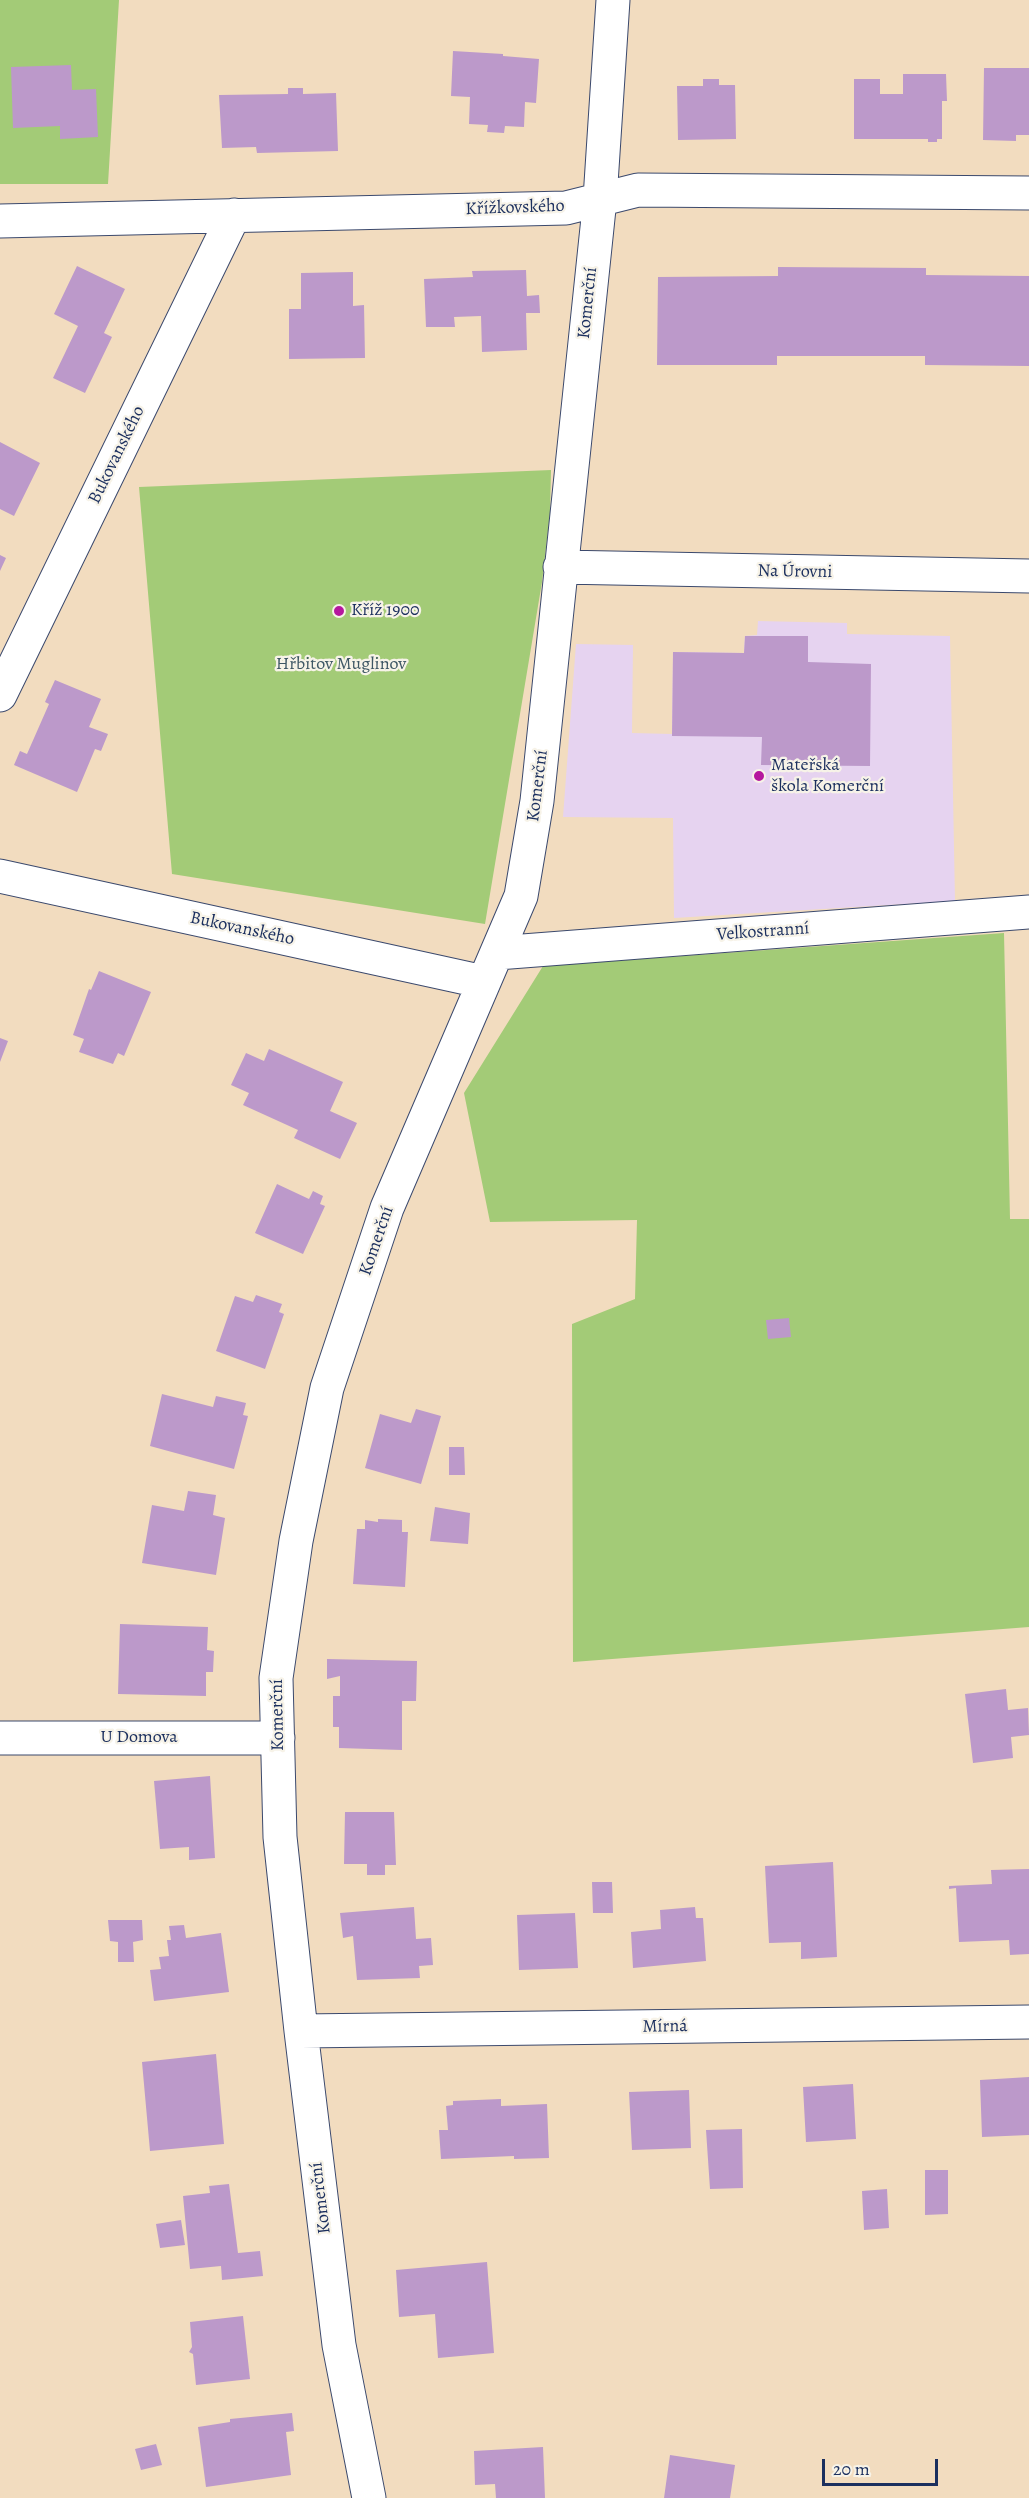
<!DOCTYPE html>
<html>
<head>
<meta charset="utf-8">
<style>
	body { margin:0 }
	#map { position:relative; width:1029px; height:2498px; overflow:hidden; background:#f2dcbf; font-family:Alegreya,serif }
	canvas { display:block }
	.scale { position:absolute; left:822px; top:2459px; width:116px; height:27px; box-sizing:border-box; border:3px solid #1b2f5e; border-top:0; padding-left:8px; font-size:18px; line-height:21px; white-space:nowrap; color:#1b2f5e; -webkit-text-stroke:4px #f7f3e8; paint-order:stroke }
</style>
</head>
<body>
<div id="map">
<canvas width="1029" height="2498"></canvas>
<div class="scale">20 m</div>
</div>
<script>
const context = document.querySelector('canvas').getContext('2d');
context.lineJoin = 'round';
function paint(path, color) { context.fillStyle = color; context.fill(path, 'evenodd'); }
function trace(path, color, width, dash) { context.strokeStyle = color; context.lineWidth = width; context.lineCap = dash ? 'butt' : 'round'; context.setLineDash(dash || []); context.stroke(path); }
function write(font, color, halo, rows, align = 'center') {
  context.font = font + ' Alegreya,serif'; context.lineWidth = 4.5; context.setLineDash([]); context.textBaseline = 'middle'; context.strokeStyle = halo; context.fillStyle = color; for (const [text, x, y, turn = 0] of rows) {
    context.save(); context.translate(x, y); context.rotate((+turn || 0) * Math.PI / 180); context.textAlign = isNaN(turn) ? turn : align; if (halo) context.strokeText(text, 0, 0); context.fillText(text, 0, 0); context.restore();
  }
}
const built = new Path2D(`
	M 758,621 L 847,623 L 847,634 L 950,636 L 955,901 L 674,918 L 673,818 L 563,817 L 576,644 L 633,645 L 632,733 L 672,734 L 673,652 L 744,653 L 745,636 L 757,635 Z`);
const green = new Path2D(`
	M 0,0 L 119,0 L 108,184 L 0,184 Z
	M 551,470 L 550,513 L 542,582 L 485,924 L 172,874 L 139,487 Z
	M 1004,933 L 1010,1219 L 1029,1219 L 1029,1627 L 573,1662 L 572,1324 L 635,1299 L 637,1220 L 490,1222 L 464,1093 L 543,966 Z`);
const building = new Path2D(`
	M 453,51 L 503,54 L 503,56 L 539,59 L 536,103 L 525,102 L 524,127 L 505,126 L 504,133 L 487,132 L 488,125 L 469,124 L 470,97 L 451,96 Z
	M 71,65 L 72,90 L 96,89 L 98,137 L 60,139 L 60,126 L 13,128 L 11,67 Z
	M 984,68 L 1029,68 L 1029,135 L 1016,135 L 1016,141 L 983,140 Z
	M 903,74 L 946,74 L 947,101 L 942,101 L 942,139 L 937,139 L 937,142 L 928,142 L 928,139 L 854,139 L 854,79 L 880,79 L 880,94 L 903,94 Z
	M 703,79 L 719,79 L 719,85 L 735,85 L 736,139 L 678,140 L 677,86 L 703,86 Z
	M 288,88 L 303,88 L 303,94 L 336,93 L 338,151 L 257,153 L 256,147 L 222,148 L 219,95 L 288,94 Z
	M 77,266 L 125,289 L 104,333 L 112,337 L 85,393 L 53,378 L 78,326 L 54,314 Z
	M 778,267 L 926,268 L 926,275 L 1029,276 L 1029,366 L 925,365 L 925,356 L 777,356 L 777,365 L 657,365 L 658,277 L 778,276 Z
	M 526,270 L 527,296 L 539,295 L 540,313 L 526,313 L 527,350 L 482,352 L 481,316 L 454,317 L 455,327 L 426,327 L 424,279 L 473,277 L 472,271 Z
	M 353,272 L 353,306 L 364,305 L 365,358 L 289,359 L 289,309 L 301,309 L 301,273 Z
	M 0,442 L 40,463 L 14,516 L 0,509 Z
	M 0,555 L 6,558 L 0,571 Z
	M 745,636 L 808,636 L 808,662 L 871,664 L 870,766 L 761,765 L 762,737 L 672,736 L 673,652 L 744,653 Z
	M 55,680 L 101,699 L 89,727 L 108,734 L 101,751 L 95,749 L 77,792 L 14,765 L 20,751 L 27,754 L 49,704 L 45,702 Z
	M 99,971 L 151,992 L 124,1056 L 118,1053 L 113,1064 L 79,1052 L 84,1039 L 73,1035 L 89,989 L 91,990 Z
	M 0,1038 L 8,1041 L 0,1062 Z
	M 269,1049 L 343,1082 L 330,1111 L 357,1123 L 340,1159 L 294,1138 L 298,1130 L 243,1105 L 249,1093 L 231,1085 L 246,1053 L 264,1061 Z
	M 277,1184 L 309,1199 L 313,1191 L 323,1196 L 320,1204 L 325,1206 L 303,1254 L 255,1233 Z
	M 256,1295 L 282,1304 L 279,1312 L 284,1314 L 265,1369 L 216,1351 L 235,1296 L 253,1302 Z
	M 789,1318 L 791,1337 L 768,1339 L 766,1320 Z
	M 162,1394 L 213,1407 L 216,1396 L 246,1403 L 243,1415 L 248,1416 L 234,1469 L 150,1446 Z
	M 416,1409 L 441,1416 L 421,1484 L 365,1468 L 380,1414 L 411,1423 Z
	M 449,1447 L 464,1447 L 465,1475 L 449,1475 Z
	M 188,1491 L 216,1495 L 213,1515 L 225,1518 L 216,1575 L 142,1563 L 152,1505 L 184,1511 Z
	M 435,1507 L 470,1513 L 468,1544 L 430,1541 Z
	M 378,1519 L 402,1520 L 402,1532 L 408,1532 L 405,1587 L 353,1584 L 357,1529 L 365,1529 L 365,1520 L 378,1522 Z
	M 120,1624 L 208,1627 L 207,1650 L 214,1651 L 213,1672 L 206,1672 L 206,1696 L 118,1694 Z
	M 327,1659 L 417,1661 L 416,1701 L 402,1701 L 402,1750 L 339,1748 L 339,1727 L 333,1727 L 333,1696 L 340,1696 L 340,1676 L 327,1679 Z
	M 1006,1689 L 1008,1710 L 1028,1708 L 1029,1735 L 1011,1737 L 1013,1758 L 973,1763 L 965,1694 Z
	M 210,1776 L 215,1858 L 189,1860 L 189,1847 L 160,1849 L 154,1781 Z
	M 345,1812 L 394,1812 L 396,1865 L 385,1865 L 385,1875 L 367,1875 L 367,1864 L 344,1864 Z
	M 833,1862 L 837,1957 L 801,1959 L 801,1942 L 769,1943 L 765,1866 Z
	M 1029,1869 L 1029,1954 L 1010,1955 L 1009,1940 L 959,1942 L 956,1888 L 949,1889 L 949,1886 L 992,1884 L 991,1870 Z
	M 592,1882 L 612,1882 L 613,1913 L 593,1913 Z
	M 414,1907 L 416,1939 L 431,1938 L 433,1965 L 419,1966 L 420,1978 L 357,1980 L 353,1936 L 343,1938 L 340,1913 Z
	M 695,1907 L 696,1918 L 703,1918 L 706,1961 L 633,1968 L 631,1932 L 661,1929 L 660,1910 Z
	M 575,1913 L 578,1968 L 519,1970 L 517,1915 Z
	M 108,1920 L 142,1920 L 143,1940 L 133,1942 L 134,1962 L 118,1962 L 118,1942 L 110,1941 Z
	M 184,1925 L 186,1938 L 221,1933 L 229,1992 L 154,2001 L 150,1970 L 161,1969 L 159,1957 L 169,1956 L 167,1940 L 171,1940 L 169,1926 Z
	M 216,2054 L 224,2144 L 150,2151 L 142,2062 Z
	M 1029,2077 L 1029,2135 L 982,2137 L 980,2080 Z
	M 853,2084 L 856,2139 L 806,2142 L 803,2087 Z
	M 689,2090 L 691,2148 L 632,2150 L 629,2092 Z
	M 501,2099 L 501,2106 L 547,2104 L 549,2158 L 514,2159 L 514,2156 L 441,2159 L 439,2130 L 448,2130 L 446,2106 L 453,2105 L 453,2101 Z
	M 742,2129 L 743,2188 L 710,2189 L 706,2130 Z
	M 925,2170 L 948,2170 L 948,2214 L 925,2215 Z
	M 229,2184 L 238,2253 L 260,2251 L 263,2276 L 222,2280 L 221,2266 L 190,2269 L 183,2196 L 210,2193 L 209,2186 Z
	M 887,2189 L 889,2228 L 864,2230 L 862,2191 Z
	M 181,2220 L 185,2245 L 160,2248 L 156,2224 Z
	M 487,2262 L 494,2353 L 438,2358 L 435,2314 L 399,2317 L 396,2270 Z
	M 243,2316 L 250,2379 L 196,2385 L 193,2354 L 189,2352 L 192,2347 L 190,2322 Z
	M 292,2413 L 294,2431 L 286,2432 L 291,2475 L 206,2487 L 198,2427 L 230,2422 L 230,2419 Z
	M 156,2444 L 162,2465 L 141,2470 L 135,2449 Z
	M 543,2447 L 545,2498 L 496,2498 L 495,2484 L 475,2485 L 474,2451 Z
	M 670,2455 L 735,2465 L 730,2498 L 664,2498 Z`);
const minor = new Path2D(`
	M 0,221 L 566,208 L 638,190 L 1029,193
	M 560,567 L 1029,576
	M 0,695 L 234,215
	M 0,876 L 484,982
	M 497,953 L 1029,912
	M 0,1738 L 278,1738
	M 301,2031 L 1029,2022
	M 369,2498 L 339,2345 L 301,2031 L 280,1837 L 276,1678 L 296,1541 L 327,1388 L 387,1208 L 521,896 L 537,801 L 600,199 L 613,0`);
const markers = [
	[339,611,6,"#b5179e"],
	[759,776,6,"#b5179e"]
];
const streetNames = [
	["Křížkovského",515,208,-2],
	["Komerční",588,303,-84],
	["Bukovanského",117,455,-64],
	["Na Úrovni",795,572,1],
	["Komerční",538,786,-83],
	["Bukovanského",242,929,12],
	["Velkostranní",763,932,-4],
	["Komerční",377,1241,-71],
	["Komerční",278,1715,-91],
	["U Domova",139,1738],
	["Mírná",665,2027,-1],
	["Komerční",321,2198,-97]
];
const poiNames = [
	["Kříž 1900",351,611],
	["Mateřská",771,766],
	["škola Komerční",771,787]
];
const parkNames = [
	["Hřbitov Muglinov",341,665]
];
paint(built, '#e6d3f0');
paint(green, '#a3cb77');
paint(building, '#bc99ca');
trace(minor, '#3b496d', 35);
trace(minor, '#fff', 33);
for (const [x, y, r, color] of markers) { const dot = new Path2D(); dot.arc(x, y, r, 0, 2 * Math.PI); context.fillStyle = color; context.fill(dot); trace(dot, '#f7f3e8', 2); }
write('18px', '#1b2f5e', '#f7f3e8', streetNames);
write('18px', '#1b2f5e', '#f7f3e8', poiNames, 'left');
write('18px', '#3d5664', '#f7f3e8', parkNames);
</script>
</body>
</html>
